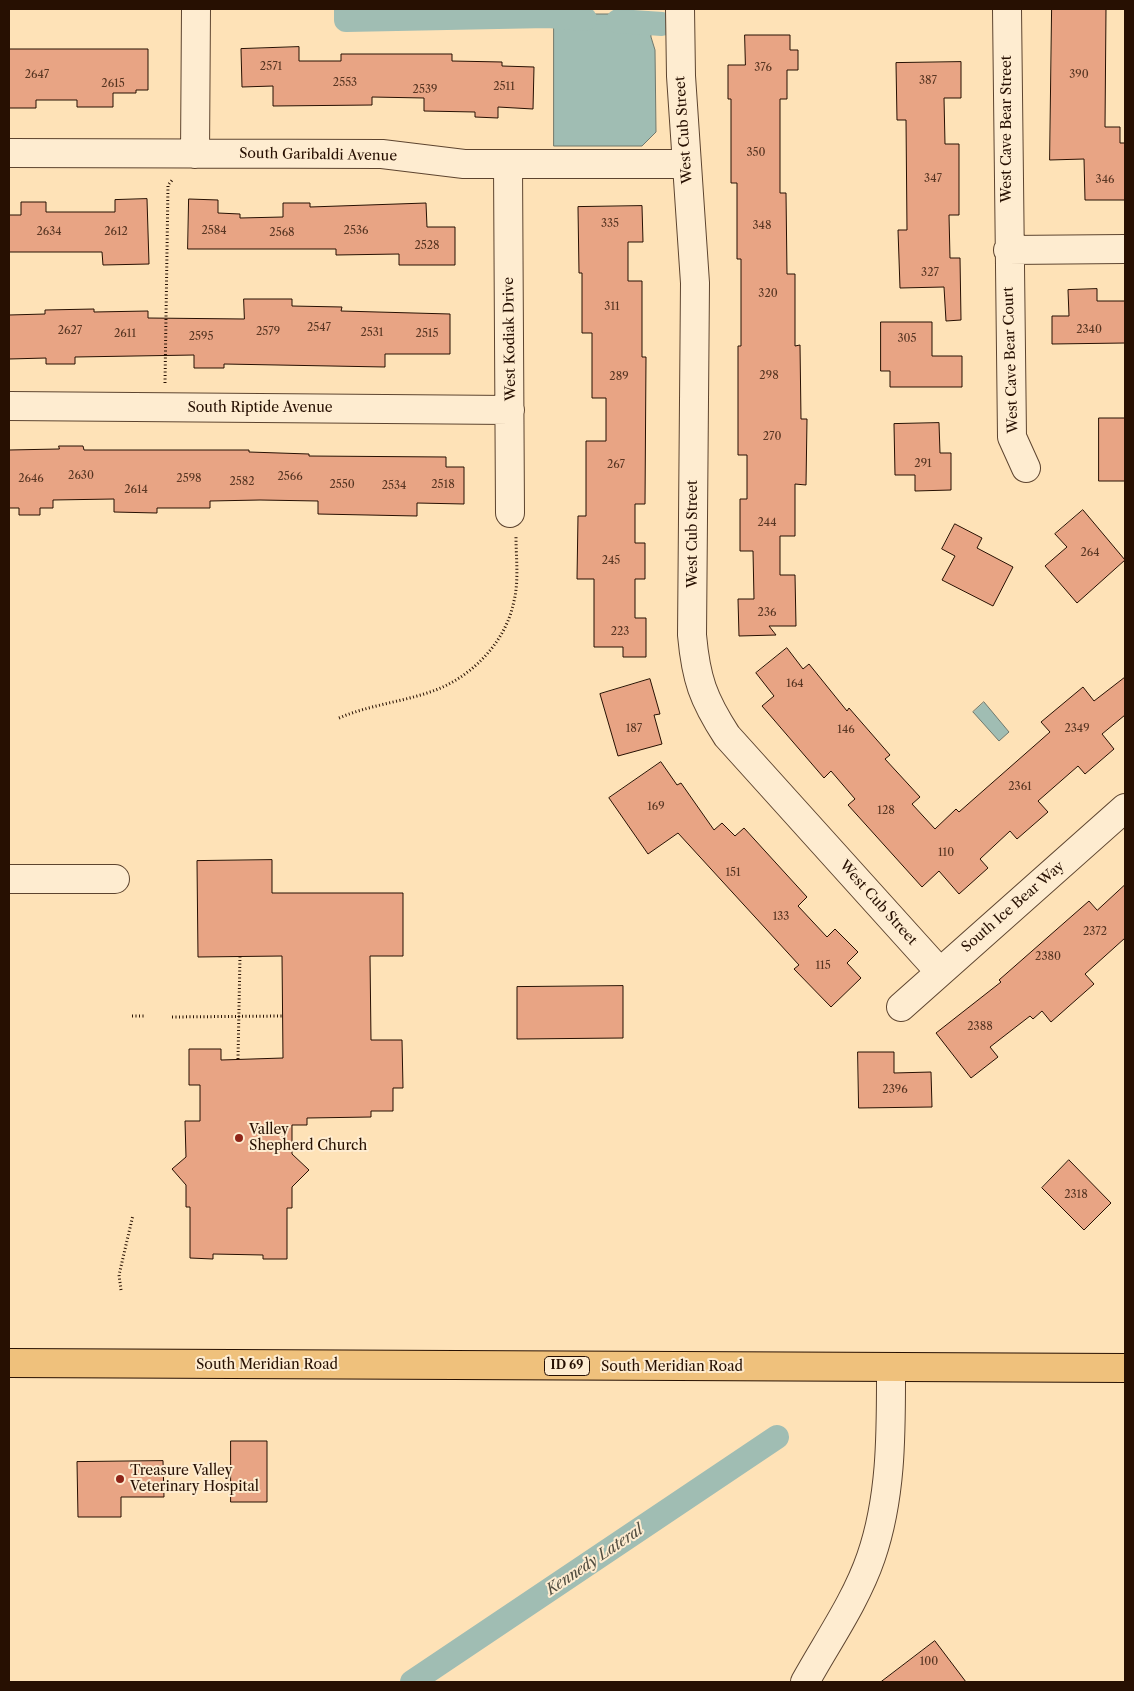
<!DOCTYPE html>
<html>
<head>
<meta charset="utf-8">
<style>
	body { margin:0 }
	#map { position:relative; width:1134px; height:1691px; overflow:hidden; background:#fee2b7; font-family:"Libre Caslon Text",serif }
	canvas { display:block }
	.frame { position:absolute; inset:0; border:10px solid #271002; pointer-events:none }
</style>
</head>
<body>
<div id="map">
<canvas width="1134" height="1691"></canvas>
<div class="frame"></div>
</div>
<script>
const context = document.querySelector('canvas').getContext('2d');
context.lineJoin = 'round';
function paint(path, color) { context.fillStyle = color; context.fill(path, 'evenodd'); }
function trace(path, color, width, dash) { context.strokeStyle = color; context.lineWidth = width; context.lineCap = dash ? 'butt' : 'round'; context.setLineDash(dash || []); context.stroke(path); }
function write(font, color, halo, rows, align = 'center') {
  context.font = font + ' "Libre Caslon Text",serif'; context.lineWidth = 4; context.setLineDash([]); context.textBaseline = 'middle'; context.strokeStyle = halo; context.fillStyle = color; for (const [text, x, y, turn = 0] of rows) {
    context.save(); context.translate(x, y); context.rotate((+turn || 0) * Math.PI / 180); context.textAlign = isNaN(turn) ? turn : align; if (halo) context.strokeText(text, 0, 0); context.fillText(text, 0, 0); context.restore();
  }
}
const water = new Path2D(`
	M 554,14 L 650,14 L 651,37 L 655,50 L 656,132 L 642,146 L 554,146 Z
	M 984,702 L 1009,732 L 999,741 L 973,712 Z`);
const canal = new Path2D(`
	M 346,9 L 346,20 L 548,16 L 585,19
	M 618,21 L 662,24
	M 412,1682 L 777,1437`);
const building = new Path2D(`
	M 1052,9 L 1106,9 L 1105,127 L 1120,127 L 1120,143 L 1125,143 L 1125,200 L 1085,200 L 1084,159 L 1050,160 Z
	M 745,35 L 790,35 L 790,50 L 798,50 L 798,70 L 787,70 L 787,99 L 780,99 L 780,193 L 786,193 L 787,274 L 795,274 L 795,346 L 800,345 L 801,419 L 807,419 L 806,485 L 795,484 L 795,536 L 780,536 L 780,575 L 795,575 L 796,626 L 769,626 L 776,635 L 739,636 L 738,599 L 754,599 L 753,551 L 740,551 L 740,499 L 747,499 L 747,455 L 738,455 L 738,346 L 741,346 L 741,259 L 737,259 L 737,183 L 731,183 L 731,99 L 728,99 L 728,65 L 745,65 Z
	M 299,47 L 299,61 L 341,61 L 341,54 L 452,54 L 452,61 L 502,62 L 502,66 L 534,67 L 533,109 L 498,107 L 498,118 L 475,117 L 475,112 L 424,111 L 424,98 L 372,97 L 372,105 L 273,106 L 273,86 L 242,87 L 241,49 Z
	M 9,49 L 148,49 L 148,90 L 136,90 L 136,93 L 113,93 L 113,107 L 77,107 L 77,100 L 36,100 L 36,108 L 9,108 Z
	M 961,62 L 961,98 L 944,98 L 945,144 L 959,144 L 959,215 L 949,215 L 950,258 L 960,258 L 961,320 L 946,321 L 944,287 L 900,288 L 898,230 L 907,230 L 906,120 L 897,120 L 896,63 Z
	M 147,199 L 149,264 L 103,265 L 102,252 L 9,252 L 9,215 L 21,215 L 21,202 L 46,202 L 46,212 L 115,212 L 115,200 Z
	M 189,199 L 218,200 L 218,213 L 240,214 L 240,218 L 283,217 L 283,203 L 310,203 L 310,207 L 426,203 L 427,227 L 455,227 L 455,265 L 399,265 L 399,254 L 336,255 L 336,249 L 188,249 Z
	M 642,206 L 643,242 L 628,242 L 628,281 L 642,281 L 642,357 L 646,357 L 645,504 L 635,504 L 635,543 L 645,543 L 645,579 L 635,579 L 635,618 L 646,618 L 646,657 L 623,657 L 623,647 L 594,647 L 594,579 L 577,579 L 578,516 L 586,516 L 586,441 L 606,441 L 606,398 L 592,398 L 592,333 L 582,333 L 582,273 L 579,273 L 578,207 Z
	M 1097,289 L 1097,301 L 1125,301 L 1125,343 L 1052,344 L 1052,316 L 1069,316 L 1068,290 Z
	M 244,299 L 292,299 L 292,306 L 342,307 L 341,311 L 450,314 L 450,354 L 385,354 L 385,367 L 224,364 L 224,368 L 194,368 L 194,355 L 75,357 L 75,364 L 46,364 L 46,358 L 9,359 L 9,315 L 45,314 L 45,310 L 94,309 L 94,312 L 148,311 L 148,318 L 244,319 Z
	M 881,322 L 932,322 L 932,356 L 962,356 L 962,387 L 890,387 L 890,371 L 881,371 Z
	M 1099,418 L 1125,418 L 1125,481 L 1099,481 Z
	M 939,423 L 940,453 L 951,453 L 951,490 L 915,491 L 915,475 L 895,475 L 894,424 Z
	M 59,446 L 83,446 L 84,450 L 249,450 L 249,452 L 309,454 L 309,456 L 446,457 L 446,467 L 464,467 L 464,504 L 417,503 L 417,516 L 318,514 L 318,501 L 260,500 L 210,501 L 210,508 L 157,508 L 157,513 L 114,512 L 114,499 L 53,500 L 53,508 L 40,508 L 40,515 L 19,515 L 19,508 L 9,508 L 9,450 L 59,449 Z
	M 1083,510 L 1125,560 L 1077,603 L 1045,566 L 1067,547 L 1055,534 Z
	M 955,524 L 982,538 L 977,548 L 1013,567 L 993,606 L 942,580 L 955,556 L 942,549 Z
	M 787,648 L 803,669 L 809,664 L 847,711 L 849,708 L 890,755 L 885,759 L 920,797 L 912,804 L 935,829 L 956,809 L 959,812 L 1050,732 L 1041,722 L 1083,687 L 1094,701 L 1125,677 L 1125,715 L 1102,734 L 1114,749 L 1085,774 L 1078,766 L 1038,801 L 1048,812 L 1017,839 L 1010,831 L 980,859 L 988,868 L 959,894 L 939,871 L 922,887 L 848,805 L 855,799 L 831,771 L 824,778 L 762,706 L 774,696 L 756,673 Z
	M 650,679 L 660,714 L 654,715 L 662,744 L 618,756 L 600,694 Z
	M 661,762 L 677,785 L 681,783 L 714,830 L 722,823 L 735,836 L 744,828 L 807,897 L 798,906 L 827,937 L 835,929 L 858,952 L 847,963 L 861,978 L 831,1007 L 794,969 L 799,965 L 678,833 L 648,854 L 609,798 Z
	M 272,860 L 272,893 L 403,893 L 403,956 L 370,956 L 371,1040 L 402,1040 L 403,1088 L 393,1088 L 393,1111 L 371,1111 L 371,1117 L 307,1118 L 307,1125 L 292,1125 L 292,1154 L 309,1170 L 292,1187 L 292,1208 L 287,1208 L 287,1259 L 263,1259 L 263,1255 L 213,1254 L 213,1259 L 190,1258 L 190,1207 L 186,1207 L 186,1185 L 172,1169 L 186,1157 L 185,1121 L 200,1121 L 200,1085 L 189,1085 L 189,1049 L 221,1049 L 221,1060 L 283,1058 L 282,956 L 198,957 L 197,861 Z
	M 1125,885 L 1125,938 L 1085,974 L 1094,984 L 1051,1022 L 1042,1011 L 1033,1019 L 1030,1016 L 990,1047 L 998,1057 L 971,1078 L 936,1033 L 1001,982 L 999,980 L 1089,901 L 1097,910 Z
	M 623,986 L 623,1038 L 517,1039 L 517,987 Z
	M 858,1052 L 894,1052 L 894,1073 L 931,1072 L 932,1107 L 859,1108 Z
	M 1069,1160 L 1111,1203 L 1084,1230 L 1042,1188 Z
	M 231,1441 L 267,1441 L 267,1502 L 231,1502 Z
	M 163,1461 L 164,1497 L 121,1497 L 121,1517 L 78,1517 L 77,1462 Z
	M 935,1641 L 966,1682 L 881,1682 Z`);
const path = new Path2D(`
	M 165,383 L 168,185 L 173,179
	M 339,718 C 369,705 402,702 433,691 C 472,677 506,642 514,601 C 519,581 516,557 516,537
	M 132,1016 L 146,1016
	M 172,1017 L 282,1016
	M 238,1059 L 240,956
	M 121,1290 L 119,1275 L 133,1215`);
const minor = new Path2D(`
	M 680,9 L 681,76 L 695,283 L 692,635 C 696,679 703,699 727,736 L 939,971
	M 1007,9 L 1012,437 L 1026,468
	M 9,153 L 382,154 L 464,164 L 686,164
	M 195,154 L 196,9
	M 508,165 L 510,513
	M 1008,250 L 1125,249
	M 9,406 L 510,410
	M 9,879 L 115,879
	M 901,1007 L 1125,808
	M 805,1682 C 827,1642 856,1601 871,1557 C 892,1496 891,1431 891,1368`);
const major = new Path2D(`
	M 9,1363 L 1125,1368`);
const markers = [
	[239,1138,5,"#8f2418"],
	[120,1479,5,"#8f2418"]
];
const numberNames = [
	["2571",271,67],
	["376",763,68],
	["2647",37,75],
	["390",1079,75],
	["387",928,81],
	["2553",345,83],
	["2615",113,84],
	["2511",504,87],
	["2539",425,90],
	["350",756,153],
	["347",933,179],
	["346",1105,180],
	["335",610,224],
	["348",762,226],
	["2584",214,231],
	["2536",356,231],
	["2634",49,232],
	["2612",116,232],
	["2568",282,233],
	["2528",427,246],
	["327",930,273],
	["320",768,294],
	["311",612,307],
	["2547",319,328],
	["2340",1089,330],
	["2627",70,331],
	["2579",268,332],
	["2531",372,333],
	["2611",125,334],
	["2515",427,334],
	["2595",201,337],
	["305",907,339],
	["298",769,376],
	["289",619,377],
	["270",772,437],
	["291",923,464],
	["267",616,465],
	["2630",81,476],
	["2566",290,477],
	["2646",31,479],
	["2598",189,479],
	["2582",242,482],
	["2550",342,485],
	["2518",443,485],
	["2534",394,486],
	["2614",136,490],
	["244",767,523],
	["264",1090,553],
	["245",611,561],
	["236",767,613],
	["223",620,632],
	["164",795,684],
	["187",634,729],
	["2349",1077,729],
	["146",846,730],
	["2361",1020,787],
	["169",656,807],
	["128",886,811],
	["110",946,853],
	["151",733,873],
	["133",781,917],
	["2372",1095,932],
	["2380",1048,957],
	["115",823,966],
	["2388",980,1027],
	["2396",895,1090],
	["2318",1076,1195],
	["100",929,1662]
];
const shields = [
	[567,1366,45]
];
const shieldNames = [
	["ID 69",567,1366]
];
const streetNames = [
	["West Cave Bear Street",1007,129,-90],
	["West Cub Street",684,130,-94],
	["South Garibaldi Avenue",318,155,1],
	["West Kodiak Drive",510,339,-91],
	["West Cave Bear Court",1011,360,-92],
	["South Riptide Avenue",260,408],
	["West Cub Street",693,534,-90],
	["West Cub Street",878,903,48],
	["South Ice Bear Way",1013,907,-41],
	["South Meridian Road",267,1365],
	["South Meridian Road",672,1367]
];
const poiNames = [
	["Valley",249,1130],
	["Shepherd Church",249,1146],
	["Treasure Valley",130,1471],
	["Veterinary Hospital",130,1487]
];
const waterNames = [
	["Kennedy Lateral",595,1560,-34]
];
paint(water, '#a0bdb3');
trace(water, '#70786c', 1);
trace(canal, '#a0bdb3', 24);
paint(building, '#e8a484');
trace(building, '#271002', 1);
trace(minor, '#5d442f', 30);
trace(major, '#271002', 30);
trace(path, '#271002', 3, [1, 2.5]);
trace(minor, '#feecd0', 28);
trace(major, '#efc17c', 28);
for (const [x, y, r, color] of markers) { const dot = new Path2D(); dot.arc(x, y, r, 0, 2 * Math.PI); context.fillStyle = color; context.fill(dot); trace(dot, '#feecd0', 2); }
write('11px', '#573522', null, numberNames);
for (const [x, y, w] of shields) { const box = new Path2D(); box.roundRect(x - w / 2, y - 9.5, w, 19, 4); context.fillStyle = '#feecd0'; context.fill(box); trace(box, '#271002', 1); }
write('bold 12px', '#271002', null, shieldNames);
write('14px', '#271002', '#feecd0', streetNames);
write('14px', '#271002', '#feecd0', poiNames, 'left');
write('italic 15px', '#514d40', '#feecd0', waterNames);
</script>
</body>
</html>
